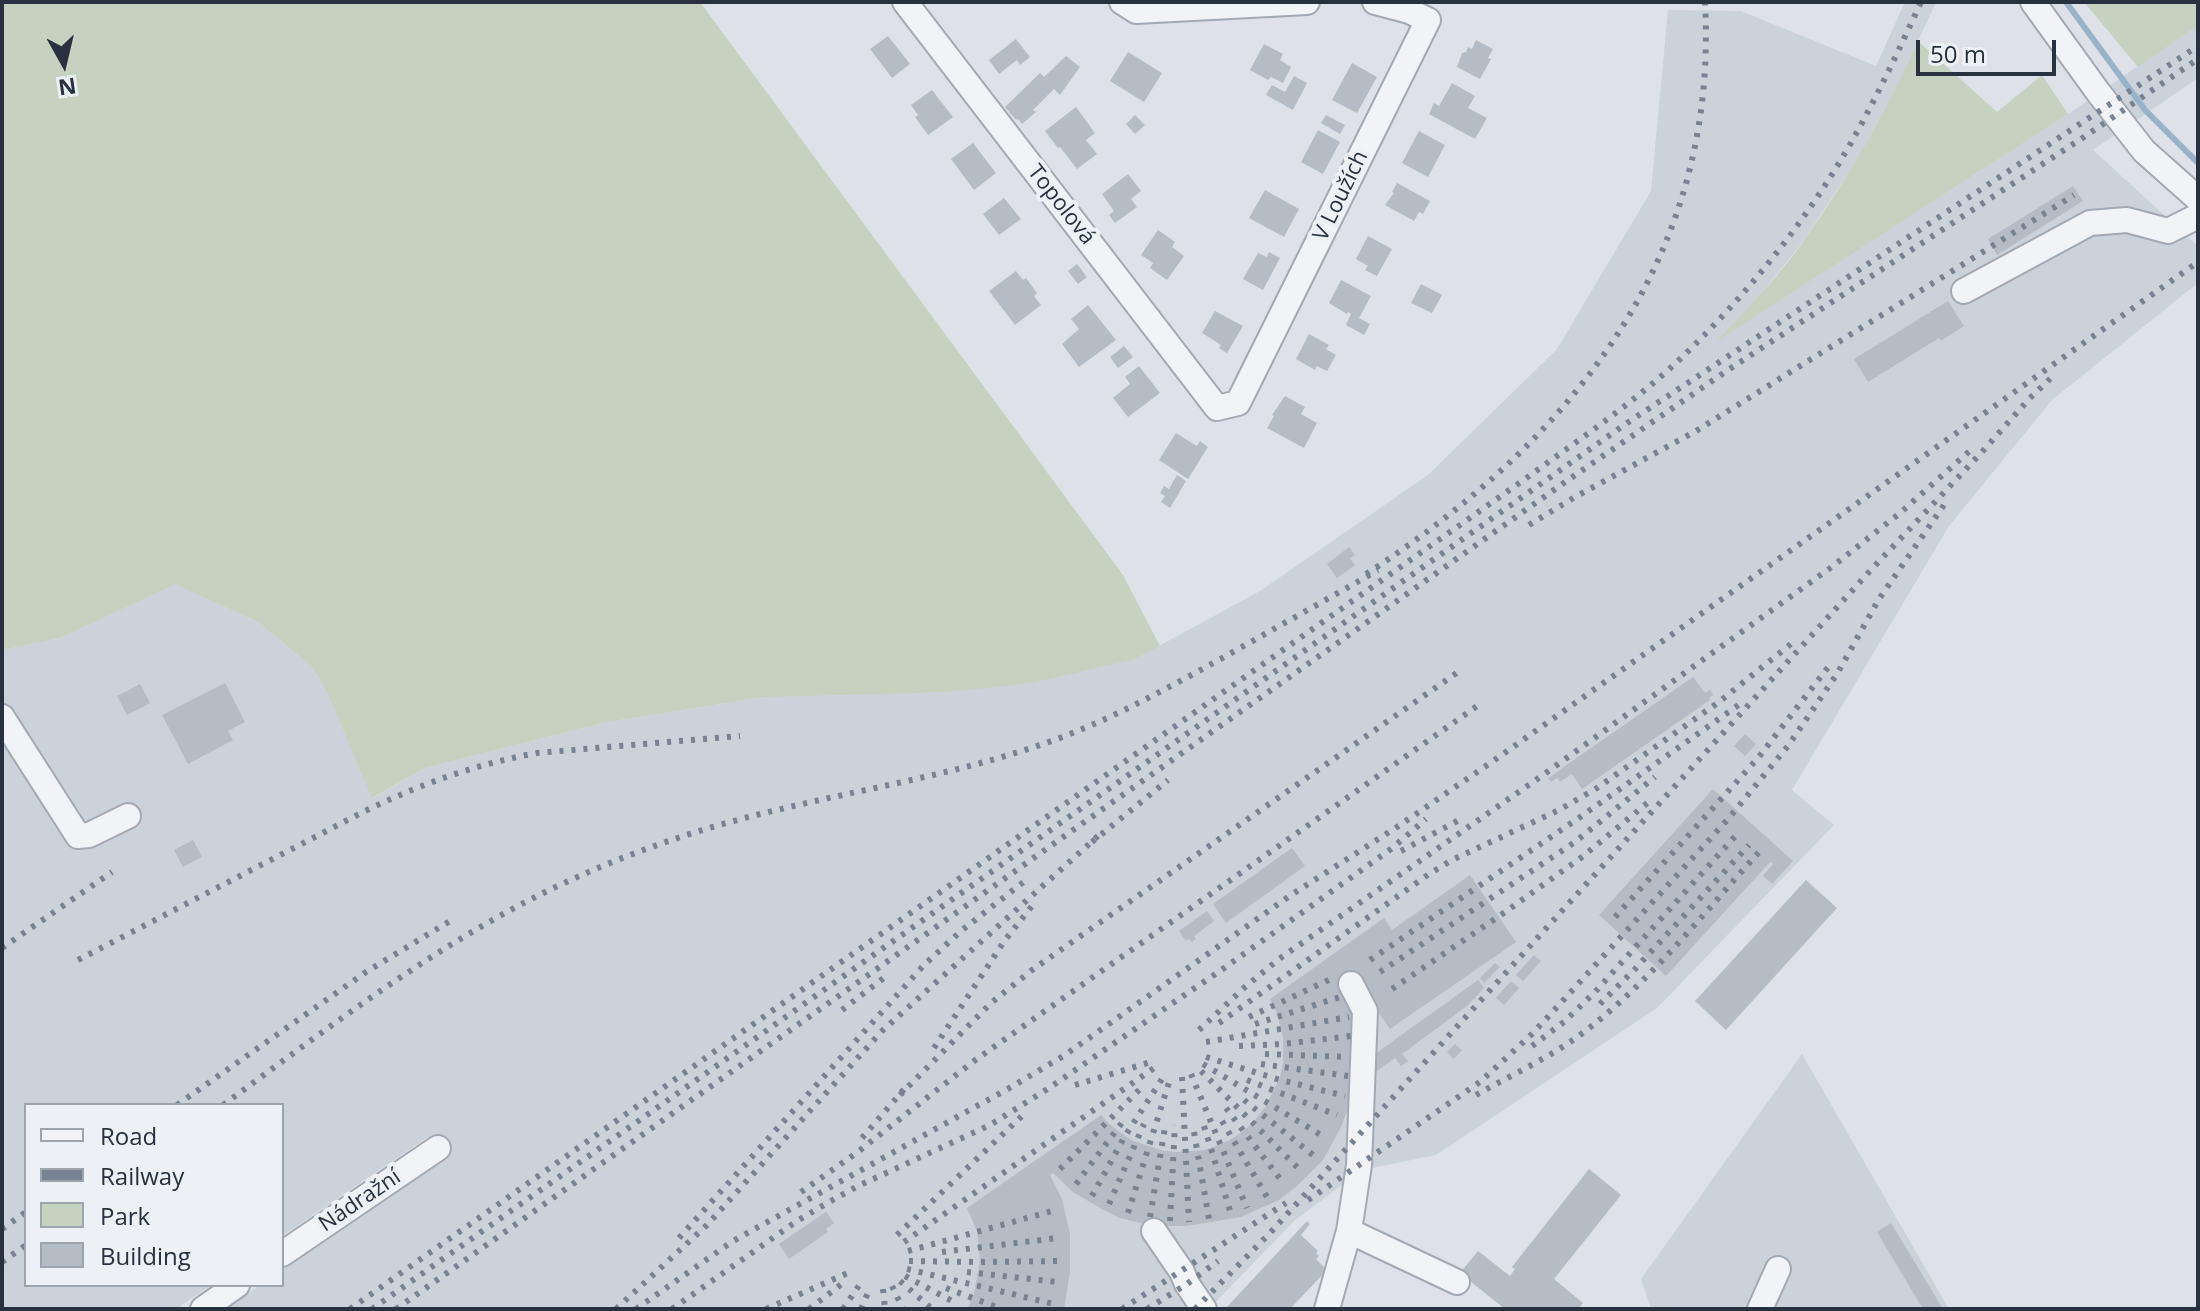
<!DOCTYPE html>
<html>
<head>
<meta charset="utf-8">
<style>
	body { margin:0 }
	#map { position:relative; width:2200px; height:1311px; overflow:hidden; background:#dee2e8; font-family:"Open Sans",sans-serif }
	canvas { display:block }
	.frame { position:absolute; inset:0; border:4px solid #27313f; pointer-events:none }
	.legend { position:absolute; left:24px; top:1103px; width:260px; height:184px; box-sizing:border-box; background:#edf1f5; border:2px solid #9ea4ac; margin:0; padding:10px 14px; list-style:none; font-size:24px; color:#27313f }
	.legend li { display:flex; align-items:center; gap:16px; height:40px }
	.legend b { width:40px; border:2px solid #9ea4ac }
	.north { position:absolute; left:24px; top:24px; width:80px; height:80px; -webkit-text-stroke:6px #edf1f5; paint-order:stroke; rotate:172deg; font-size:22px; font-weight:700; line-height:32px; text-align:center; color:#27313f }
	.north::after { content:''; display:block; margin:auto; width:28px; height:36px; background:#27313f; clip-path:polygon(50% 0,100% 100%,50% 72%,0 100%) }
	.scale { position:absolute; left:1916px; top:40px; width:140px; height:36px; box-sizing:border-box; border:4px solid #27313f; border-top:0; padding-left:10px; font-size:24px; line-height:28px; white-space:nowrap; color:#27313f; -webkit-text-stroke:6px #edf1f5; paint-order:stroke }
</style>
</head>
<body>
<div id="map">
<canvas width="2200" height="1311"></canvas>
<div class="frame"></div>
<ul class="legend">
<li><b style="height:10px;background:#f1f3f6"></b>Road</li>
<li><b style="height:10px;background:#778392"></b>Railway</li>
<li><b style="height:22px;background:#c5d2bf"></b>Park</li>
<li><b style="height:22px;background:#b5bcc5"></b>Building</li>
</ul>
<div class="north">N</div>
<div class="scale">50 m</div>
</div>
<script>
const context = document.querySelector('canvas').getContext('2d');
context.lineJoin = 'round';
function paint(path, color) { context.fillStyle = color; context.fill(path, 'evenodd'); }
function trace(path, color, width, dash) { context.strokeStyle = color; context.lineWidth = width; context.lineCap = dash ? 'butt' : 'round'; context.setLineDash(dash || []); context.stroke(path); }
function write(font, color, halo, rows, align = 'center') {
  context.font = font + ' "Open Sans",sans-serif'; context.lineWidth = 8; context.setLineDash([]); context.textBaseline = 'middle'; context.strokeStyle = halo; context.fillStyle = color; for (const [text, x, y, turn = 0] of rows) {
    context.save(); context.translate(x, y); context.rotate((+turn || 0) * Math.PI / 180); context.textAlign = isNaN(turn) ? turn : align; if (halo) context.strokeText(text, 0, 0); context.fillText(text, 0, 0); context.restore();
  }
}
const built = new Path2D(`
	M 1905,2 L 1936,2 L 1901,78 L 1859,157 L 1804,240 L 1757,299 L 1720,339 L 2068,114 L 2198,25 L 2198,78 L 2093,150 L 2198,246 L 2198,283 L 2052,400 L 1949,526 L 1792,790 L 1834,825 L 1657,1008 L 1436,1155 L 1372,1168 L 1338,1188 L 1294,1221 L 1209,1309 L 225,1309 L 260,1285 L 282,1285 L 282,1270 L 434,1165 L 428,1137 L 282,1236 L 282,1105 L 26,1105 L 26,1285 L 211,1285 L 176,1309 L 2,1309 L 2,650 L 60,638 L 174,583 L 258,622 L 311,666 L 327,692 L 373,798 L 425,768 L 607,722 L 765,697 L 1135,659 L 1260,591 L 1428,475 L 1557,349 L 1651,191 L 1668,10 L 1741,11 L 1876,66 Z
	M 1802,1054 L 1949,1309 L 1651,1309 L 1641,1279 Z`);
const green = new Path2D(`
	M 2,2 L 700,2 L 1123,575 L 1160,646 L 1135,659 L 1032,683 L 949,692 L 765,697 L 607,722 L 425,768 L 372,798 L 327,692 L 311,666 L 258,622 L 175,584 L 60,638 L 2,650 Z
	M 2084,2 L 2198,2 L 2198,25 L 2138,67 Z
	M 1918,41 L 1997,112 L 2042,75 L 2068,114 L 1716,342 C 1747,309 1779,276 1805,239 C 1849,177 1887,110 1918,41 Z`);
const stream = new Path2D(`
	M 2066,2 L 2145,110 L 2198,163`);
const building = new Path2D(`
	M 888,36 L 910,64 L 892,78 L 870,49 Z
	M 1016,39 L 1030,57 L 1020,65 L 1017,60 L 999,74 L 989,60 Z
	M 1476,40 L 1493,49 L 1488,58 L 1491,59 L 1480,79 L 1457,67 L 1462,53 L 1466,52 L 1468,47 L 1472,49 Z
	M 1264,44 L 1283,54 L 1280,60 L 1291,67 L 1283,83 L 1271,77 L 1268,80 L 1250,70 Z
	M 1128,52 L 1162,73 L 1144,102 L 1110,81 Z
	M 1066,56 L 1080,67 L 1060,95 L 1054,89 L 1033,110 L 1036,112 L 1022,124 L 1018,119 L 1016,120 L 1005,107 L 1040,73 L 1044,77 Z
	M 1352,63 L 1377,77 L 1357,113 L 1332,100 Z
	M 1294,76 L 1307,83 L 1293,110 L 1266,95 L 1272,85 L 1285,92 Z
	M 1452,83 L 1475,96 L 1468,108 L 1487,118 L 1475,139 L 1429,114 L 1434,103 L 1439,106 Z
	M 932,90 L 953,117 L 928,135 L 915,117 L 918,115 L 911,105 Z
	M 1076,107 L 1095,133 L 1086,140 L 1097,154 L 1077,169 L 1060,147 L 1058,148 L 1045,131 Z
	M 1135,115 L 1145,125 L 1135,134 L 1126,124 Z
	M 1326,115 L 1345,125 L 1340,134 L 1321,123 Z
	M 1318,130 L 1340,142 L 1323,174 L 1301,162 Z
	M 1419,131 L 1445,145 L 1428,177 L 1402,163 Z
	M 973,143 L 996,173 L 974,190 L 951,159 Z
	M 1128,174 L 1141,191 L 1131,199 L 1137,207 L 1115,223 L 1109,215 L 1114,211 L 1102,194 Z
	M 1397,183 L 1430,201 L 1423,214 L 1419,212 L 1414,221 L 1385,205 L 1394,193 L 1392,192 Z
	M 2073,186 L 2083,201 L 1997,255 L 1988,239 Z
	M 1265,190 L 1299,209 L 1284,237 L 1249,218 Z
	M 1004,198 L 1021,219 L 999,235 L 983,214 Z
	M 1158,230 L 1175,242 L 1172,247 L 1184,256 L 1167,280 L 1150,268 L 1153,263 L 1141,255 Z
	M 1368,236 L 1392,249 L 1377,276 L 1365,270 L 1368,266 L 1356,259 Z
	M 1269,252 L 1280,258 L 1263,290 L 1243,279 L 1258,253 L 1267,257 Z
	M 1077,264 L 1087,277 L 1078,284 L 1068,271 Z
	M 1016,271 L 1023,280 L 1026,278 L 1037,293 L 1034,296 L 1041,305 L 1015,325 L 989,291 Z
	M 1341,280 L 1371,296 L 1359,318 L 1370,324 L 1364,335 L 1346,325 L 1351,314 L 1348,312 L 1347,314 L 1329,303 Z
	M 1421,284 L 1442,295 L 1432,313 L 1411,303 Z
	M 1948,301 L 1964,326 L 1941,341 L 1939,338 L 1868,382 L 1854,359 Z
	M 1088,305 L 1116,340 L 1079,367 L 1062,344 L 1079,329 L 1071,319 Z
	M 1215,311 L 1243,326 L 1227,353 L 1219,348 L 1221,345 L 1202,333 Z
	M 1309,334 L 1329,345 L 1326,349 L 1336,355 L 1327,371 L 1317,366 L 1315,370 L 1296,359 Z
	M 1124,346 L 1133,357 L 1118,368 L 1110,357 Z
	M 1139,366 L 1160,393 L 1128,417 L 1113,398 L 1130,384 L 1125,377 Z
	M 1285,396 L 1305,407 L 1301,414 L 1317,423 L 1304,448 L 1267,428 L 1274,416 L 1272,415 Z
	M 1176,433 L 1197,446 L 1200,441 L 1208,447 L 1188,479 L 1159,460 Z
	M 1177,475 L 1186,481 L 1170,508 L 1161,502 L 1165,496 L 1160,493 L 1164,486 L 1169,489 Z
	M 1349,547 L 1355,555 L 1350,558 L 1355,565 L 1337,578 L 1327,564 Z
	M 1693,677 L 1705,693 L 1710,690 L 1713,695 L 1709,698 L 1710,700 L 1582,789 L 1572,774 L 1560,782 L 1557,778 L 1551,782 L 1548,778 Z
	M 225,683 L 245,722 L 228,731 L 233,740 L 188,764 L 162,715 Z
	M 140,684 L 150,703 L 127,715 L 117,696 Z
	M 1745,734 L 1756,744 L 1745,756 L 1734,746 Z
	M 1713,789 L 1793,861 L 1772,884 L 1763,876 L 1773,864 L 1770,862 L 1666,976 L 1599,915 Z
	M 193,840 L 202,857 L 183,867 L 174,850 Z
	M 1292,848 L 1305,866 L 1226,923 L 1213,904 Z
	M 1470,875 L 1516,942 L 1390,1029 L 1356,980 L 1350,1103 L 1341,1127 L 1323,1160 L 1297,1186 L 1279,1200 L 1241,1217 L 1187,1226 L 1152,1226 L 1120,1218 L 1100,1208 L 1073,1192 L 1053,1173 L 1050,1175 L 1062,1199 L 1070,1234 L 1070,1272 L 1064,1309 L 967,1309 L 974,1294 L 980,1260 L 977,1231 L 967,1208 L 1101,1115 L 1109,1124 L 1131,1140 L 1164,1151 L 1177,1152 L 1205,1150 L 1228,1141 L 1238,1135 L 1253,1123 L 1266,1106 L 1280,1077 L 1283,1064 L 1283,1037 L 1277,1014 L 1270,999 L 1384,918 L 1392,930 Z
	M 1806,880 L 1837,908 L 1726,1030 L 1695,1001 Z
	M 1207,911 L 1214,921 L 1194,936 L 1196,939 L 1192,942 L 1189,939 L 1186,941 L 1179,931 Z
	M 1534,955 L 1541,961 L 1523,981 L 1516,975 Z
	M 1495,963 L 1500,967 L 1484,983 L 1480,978 Z
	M 1478,980 L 1484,988 L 1467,1006 L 1402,1054 L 1408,1061 L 1401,1066 L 1395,1058 L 1377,1071 L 1368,1059 Z
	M 1511,981 L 1519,988 L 1504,1005 L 1496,998 Z
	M 1455,1044 L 1462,1050 L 1454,1059 L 1447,1052 Z
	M 1589,1169 L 1621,1195 L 1554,1279 L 1583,1303 L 1578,1309 L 1505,1309 L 1460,1273 L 1478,1251 L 1510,1276 L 1515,1269 L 1512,1267 Z
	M 826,1212 L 834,1223 L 826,1229 L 828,1232 L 789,1259 L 779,1244 Z
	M 1307,1221 L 1310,1224 L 1301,1235 L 1318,1251 L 1316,1253 L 1319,1256 L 1316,1259 L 1327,1270 L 1290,1309 L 1225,1309 Z
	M 1891,1223 L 1943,1309 L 1923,1309 L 1877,1232 Z`);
const minor = new Path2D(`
	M 905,2 L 1217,408 L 1238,403 L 1428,20 L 1409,11 L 1375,2
	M 1122,2 L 1136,11 L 1307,2
	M 2033,2 L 2098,92 L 2144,151 L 2198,199
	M 1964,291 L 2090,223 L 2127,220 L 2168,231 L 2198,216
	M 2,717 L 78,836 L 89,835 L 128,816
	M 1154,1231 L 1182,1272 L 1187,1284 L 1204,1309
	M 1349,1231 L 1457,1282
	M 282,1254 L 438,1148
	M 203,1309 L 237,1285
	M 1327,1309 L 1349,1231 L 1359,1165 L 1365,1011 L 1351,984
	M 1760,1309 L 1778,1269`);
const rail = new Path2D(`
	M 1529,525 L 1575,497 L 1696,431 L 2074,195
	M 1366,574 C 1571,441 1719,258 1705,2
	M 1092,842 L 1168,780
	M 1401,851 L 1461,819
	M 1615,917 L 1758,758 L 1829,666
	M 2,948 L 112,872
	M 78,960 L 365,811 C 421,784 476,764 537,753 L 740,736
	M 1370,960 L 1576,820 L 1740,704
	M 1380,972 L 1575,842 L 1655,777
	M 1392,989 L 1508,910 L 1582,857 L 1651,800
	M 1600,1004 L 1635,969 L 1749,845
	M 842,1010 L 885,977
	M 1249,1017 L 1333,978
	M 1219,1023 L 1429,874 L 1452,860 L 1559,810 L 1597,788 L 1719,702 L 1797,639
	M 1255,1024 L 1343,996
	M 1199,1030 L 1245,987 L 1279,959 L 1543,775 L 1833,566 L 1900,513 L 1973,448
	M 1206,1042 L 1349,1017
	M 1239,1046 L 1283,1044 L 1351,1036
	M 1532,1046 L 1564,1022 L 1595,992 L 1739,832
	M 934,1048 L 1005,940 L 1032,906
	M 1265,1054 L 1349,1057
	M 1206,1057 L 1277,1079 L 1345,1096
	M 1203,1064 L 1326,1138
	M 1261,1064 L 1348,1076
	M 1201,1071 L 1300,1170
	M 1191,1074 L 1247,1208
	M 1182,1077 L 1189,1222
	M 1247,1080 L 1337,1115
	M 1075,1085 L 1154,1061
	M 900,1095 L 991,1003 L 1032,970 L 1458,672
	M 1476,1095 C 1506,1078 1538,1063 1567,1044 C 1639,996 1701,916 1759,852
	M 1244,1100 L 1313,1155
	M 177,1105 L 366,972 L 455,918
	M 223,1105 C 335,1023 448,935 575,878 C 639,849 708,826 777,810 C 863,789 950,775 1034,747 C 1102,725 1164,690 1226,656 C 1277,627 1328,599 1378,570
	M 1226,1108 L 1284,1184
	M 1222,1121 L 1267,1197
	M 1204,1126 L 1231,1214
	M 1194,1132 L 1209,1219
	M 862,1138 L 906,1087
	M 1060,1169 L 1142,1087
	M 1076,1184 L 1124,1120
	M 801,1192 L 855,1154 L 974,1061 L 1480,704
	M 1092,1196 L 1125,1136 L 1164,1076
	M 1308,1200 L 1480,1082 L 1532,1034 L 1558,1006 L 1728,819 L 1788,746 L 1837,674 L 1879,599 L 1944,505
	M 1109,1204 L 1144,1124
	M 1128,1213 L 1171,1076
	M 1150,1217 L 1165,1127
	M 1170,1221 L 1175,1125
	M 2,1229 L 26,1212
	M 897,1235 L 1025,1113
	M 679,1238 L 924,965 L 961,931 L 1026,880
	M 904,1242 L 1157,1066
	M 908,1251 L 1052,1211
	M 942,1252 L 1057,1238
	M 909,1261 L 980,1262 L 1061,1261
	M 2,1262 L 26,1245
	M 907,1269 L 1054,1304
	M 967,1272 L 1058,1282
	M 905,1276 L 954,1302
	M 900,1281 L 932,1309
	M 892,1286 L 903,1309
	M 946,1288 L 1002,1309
	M 883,1289 L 885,1309
	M 350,1309 L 1525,479 C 1577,441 1631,405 1678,361 C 1744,298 1802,227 1848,148 C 1875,101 1898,52 1921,2
	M 372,1309 L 1627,423 L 2198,46
	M 396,1309 L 1568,480 L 1728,370 L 2084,137 L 2195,61
	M 616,1309 L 707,1225 L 882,1031 L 1098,836
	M 636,1309 L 733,1241 L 1013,1086 L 1065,1055 L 1291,895 L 1397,827 L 1496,759 L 2198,262
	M 672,1309 L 797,1221 L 829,1202 L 858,1186 L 990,1125 L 1046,1090 L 1227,966 L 1391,849 L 1426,819
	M 766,1309 L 850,1272
	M 809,1309 L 847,1280
	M 843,1309 L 860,1284
	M 861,1309 L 870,1288
	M 1122,1309 L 1286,1203
	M 1147,1309 L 1187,1284 L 1218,1261
	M 1195,1309 L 1270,1233 L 1869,572 L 1981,453 L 2030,398 L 2053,376`);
const streetNames = [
	["V Loužích",1341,196,-64],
	["Topolová",1061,205,52],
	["Nádražní",360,1201,-34]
];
paint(built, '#ccd2da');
paint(green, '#c5d2bf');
trace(stream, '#98b3c9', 6);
paint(building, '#b5bcc5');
trace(minor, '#a3a9b2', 28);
trace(minor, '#f1f3f6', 24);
trace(rail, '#778392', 6, [4, 8]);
write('22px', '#27313f', '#edf1f5', streetNames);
</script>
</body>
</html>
